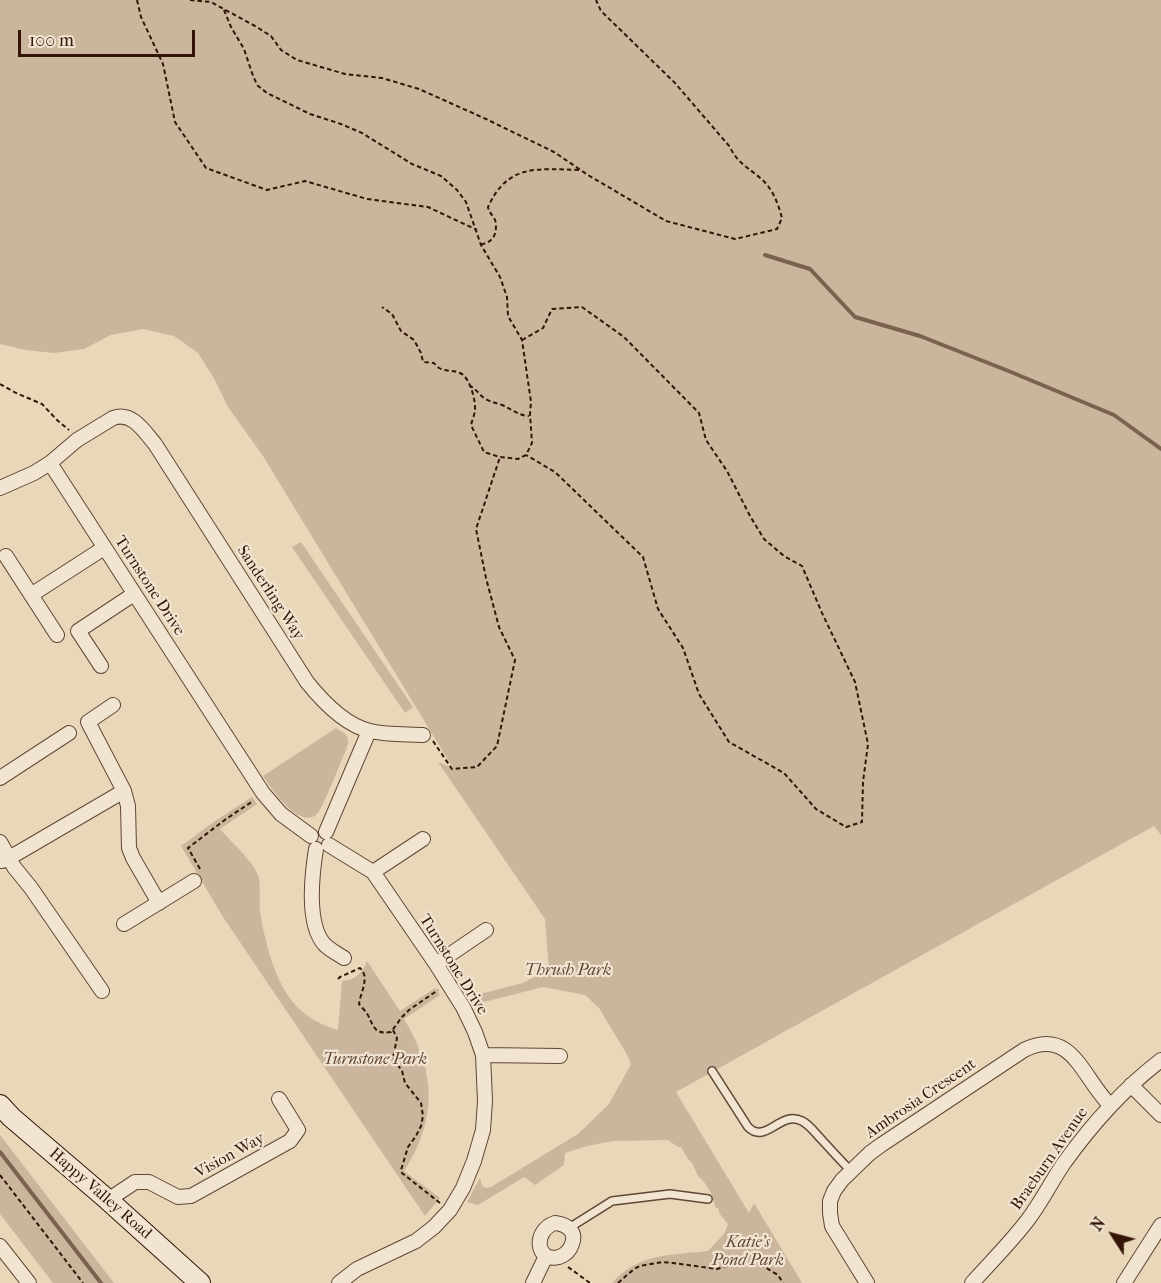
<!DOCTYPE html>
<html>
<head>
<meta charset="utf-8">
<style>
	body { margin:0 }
	#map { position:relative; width:1161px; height:1283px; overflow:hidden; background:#e9d7ba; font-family:"IM FELL French Canon",serif }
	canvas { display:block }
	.north { position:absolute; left:1083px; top:1205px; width:60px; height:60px; -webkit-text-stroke:4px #f1e5d2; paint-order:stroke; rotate:306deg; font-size:16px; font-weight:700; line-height:24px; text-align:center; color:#341507 }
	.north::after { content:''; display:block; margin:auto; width:21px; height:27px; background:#341507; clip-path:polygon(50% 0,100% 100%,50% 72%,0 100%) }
	.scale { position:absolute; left:18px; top:30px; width:177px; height:27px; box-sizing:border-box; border:3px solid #341507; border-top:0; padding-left:8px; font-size:18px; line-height:21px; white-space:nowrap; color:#341507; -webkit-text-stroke:4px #f1e5d2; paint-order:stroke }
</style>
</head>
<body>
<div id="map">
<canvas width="1161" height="1283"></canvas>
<div class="north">N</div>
<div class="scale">100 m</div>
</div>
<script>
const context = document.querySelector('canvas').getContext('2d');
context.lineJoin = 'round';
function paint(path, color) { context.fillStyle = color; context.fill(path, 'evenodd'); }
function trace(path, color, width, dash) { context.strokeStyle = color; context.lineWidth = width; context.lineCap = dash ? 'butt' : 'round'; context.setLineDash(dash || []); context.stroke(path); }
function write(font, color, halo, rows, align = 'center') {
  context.font = font + ' "IM FELL French Canon",serif'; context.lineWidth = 4.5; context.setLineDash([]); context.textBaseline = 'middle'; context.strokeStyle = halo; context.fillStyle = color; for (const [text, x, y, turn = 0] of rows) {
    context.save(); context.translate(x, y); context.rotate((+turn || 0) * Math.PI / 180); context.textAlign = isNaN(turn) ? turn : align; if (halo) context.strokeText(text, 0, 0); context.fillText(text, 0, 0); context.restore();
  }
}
const green = new Path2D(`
	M 0,0 L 1161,0 L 1161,835 L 1154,826 L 676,1092 L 749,1213 L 754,1203 L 802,1283 L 612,1283 C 638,1253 672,1255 708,1251 L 724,1234 L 728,1224 L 719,1213 L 719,1211 L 718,1208 L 716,1208 L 711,1193 L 704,1182 L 698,1176 L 692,1163 L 688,1159 L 681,1147 L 678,1147 L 668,1140 L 613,1141 L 587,1146 L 565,1153 L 564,1165 L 535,1185 L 524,1177 L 478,1205 L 467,1202 L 480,1178 L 482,1186 L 486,1188 L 491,1187 L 578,1134 L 609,1104 L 631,1064 L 626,1053 L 599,1008 L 585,995 L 543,987 L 476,1004 L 472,996 L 523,983 L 549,969 L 545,919 L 438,762 L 453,768 L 263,456 L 228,407 L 215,380 L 198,353 L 174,336 L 143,329 L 111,335 L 84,349 L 54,353 L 26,350 L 0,344 Z
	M 301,542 L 413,707 L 405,713 L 292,547 Z
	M 336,728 C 347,734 351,737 346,750 C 341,761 323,809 316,815 C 297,828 272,789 263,776 Z
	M 252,797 L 257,804 L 220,829 C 231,842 252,860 258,875 C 261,882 259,902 260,911 C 262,927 266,941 270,956 C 282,994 299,1019 338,1030 L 342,981 C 355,980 363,973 367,961 L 400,1011 L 435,988 L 440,995 L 404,1019 C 436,1072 438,1118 404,1171 L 440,1198 L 425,1216 L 223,917 L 181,846 L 215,821 Z
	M 0,1135 L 114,1283 L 53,1283 L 0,1214 Z`);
const stream = new Path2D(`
	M 765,255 L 810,269 L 855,317 L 920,336 L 1011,372 L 1114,415 L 1161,449
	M 0,1152 L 101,1283`);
const path = new Path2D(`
	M 137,0 L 141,17 L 163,64 L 175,122 L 206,168 L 267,190 L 305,181 L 367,199 L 428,207 L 477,230
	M 190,0 L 211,2 L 255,26 L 271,36 L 281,50 L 297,60 L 345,74 L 382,78 L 419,89 L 486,119 L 554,152 L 588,175 L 666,221 L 735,239 L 777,229 L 782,218 C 779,207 775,195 768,186 C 755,170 739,167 730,147 L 675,83 L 601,11 L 596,0
	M 224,10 L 231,27 L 244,49 L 252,73 L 257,85 L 267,93 L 310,114 L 341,124 L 362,133 L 412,164 L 441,176 L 457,190 L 466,202 L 481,245 L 500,277 L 507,297 L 508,316 L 522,340 L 531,402 L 530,414 L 532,443 L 526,455 L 518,459 L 500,457 L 484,452 L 471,425 C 472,421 474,416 475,411 C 476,401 470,377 460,373 C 450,369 441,373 434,363 L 423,362 L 421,353 L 414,340 L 401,331 L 392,314 L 382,307
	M 481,245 C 485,243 488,243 491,240 C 496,236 497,226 495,220 C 493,215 489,213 488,207 C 508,163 538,169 580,170
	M 522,340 L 543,328 L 552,309 L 582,307 L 624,337 L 699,413 L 706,440 L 727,471 L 750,516 L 764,539 L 784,556 L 802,566 L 822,613 L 855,682 L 868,744 L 863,782 L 862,822 L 846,827 L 816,809 L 784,773 L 729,742 L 699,694 L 683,648 L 658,609 L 643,557 L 555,472 L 526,455
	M 0,384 L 16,393 L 42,404 L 57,420 L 69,430
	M 469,385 C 476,389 479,394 484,398 C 490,402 496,403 502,405 C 513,410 517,415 529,416
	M 433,741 L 452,769 L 477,767 L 497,746 L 515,660 L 499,627 L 486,578 L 476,529 L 500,457
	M 200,869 L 188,848 L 226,819 L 253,801
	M 338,979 L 340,977 L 360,968 C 370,977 361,991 359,1004 C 360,1005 365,1011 366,1012 C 374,1024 372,1035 391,1032 L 402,1017 L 409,1010 L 438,990
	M 393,1030 L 397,1038 L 393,1058 L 402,1071 L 405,1083 L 421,1103 L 423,1116 L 421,1126 L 416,1136 L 408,1147 L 401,1170 L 402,1173 L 440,1203
	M 0,1175 L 83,1283
	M 568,1267 L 590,1283
	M 618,1283 L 634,1269 L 640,1266 L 662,1262 L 673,1263 L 717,1269 L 738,1262 L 763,1266 L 778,1275 L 783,1283`);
const lane = new Path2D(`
	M 712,1071 L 748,1127 C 766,1145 780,1110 802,1121 C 810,1125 816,1134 822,1140 C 832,1151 841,1161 851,1171
	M 569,1228 L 612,1201 L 670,1194 L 708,1199`);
const street = new Path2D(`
	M 50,463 L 263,793 L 281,814 L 311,836
	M 0,488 L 34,473 L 50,463 L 77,440 L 113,418 C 132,411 144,431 155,444 L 307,682 C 323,702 345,725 370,731 C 387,735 406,734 423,735
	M 6,556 L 57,635
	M 31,595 L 104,548
	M 101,666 L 78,631 L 134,594
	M 113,705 L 88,722 L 124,791 L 128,806 L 129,848 L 133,858 L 159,903
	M 0,778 L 69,733
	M 326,832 L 369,731
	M 0,842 L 14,867 L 31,888 L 102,991
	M 329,845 L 373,872 L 436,964 L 463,1007 L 475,1032 L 483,1055 L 485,1101 L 483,1130 L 474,1161 L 463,1188 L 450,1210 L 434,1227 L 416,1241 L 357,1269 L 339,1283
	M 316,849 C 312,874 306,925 325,945 C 330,950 338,954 344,958
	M 2,861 L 16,854 L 124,791
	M 373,872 L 423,839
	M 124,924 L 194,881
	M 436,964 L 486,930
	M 483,1055 L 560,1056
	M 1131,1085 L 1161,1115
	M 108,1200 L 135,1182 L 149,1182 L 178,1197 L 191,1196 L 290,1141 L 298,1130 L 279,1099
	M 555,1223 C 566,1224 577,1231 572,1244 C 570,1250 565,1255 559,1257 C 535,1263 533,1230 555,1223 Z
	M 0,1246 L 29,1283
	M 533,1283 L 546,1256
	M 867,1283 L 832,1226 L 830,1213 L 830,1201 L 834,1191 L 842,1180 L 870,1153 L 881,1145 L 1024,1050 C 1072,1026 1083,1079 1110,1105
	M 972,1283 C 990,1263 1010,1243 1027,1221 C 1041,1203 1051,1182 1064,1163 C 1092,1124 1123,1089 1161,1060
	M 1124,1283 L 1161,1225`);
const secondary = new Path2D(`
	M 0,1105 L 11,1117 L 108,1200 L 200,1283`);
const streetNames = [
	["Turnstone Drive",149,586,57],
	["Sanderling Way",270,593,57],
	["Turnstone Drive",453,965,58],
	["Ambrosia Crescent",921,1099,-34],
	["Vision Way",230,1156,-29],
	["Braeburn Avenue",1050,1159,-55],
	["Happy Valley Road",100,1194,41]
];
const parkNames = [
	["Thrush Park",568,971],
	["Turnstone Park",375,1060],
	["Katie's",748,1243],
	["Pond Park",748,1261]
];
paint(green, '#cab69c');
trace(stream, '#7b624e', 4);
trace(lane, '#614634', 10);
trace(street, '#614634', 16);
trace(secondary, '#341507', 22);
trace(path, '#341507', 2, [4.5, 3]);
trace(lane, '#f1e5d2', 7);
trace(street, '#f1e5d2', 14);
trace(secondary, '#f1e5d2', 20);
write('16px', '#341507', '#f1e5d2', streetNames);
write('italic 16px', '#614534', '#f1e5d2', parkNames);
</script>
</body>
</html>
